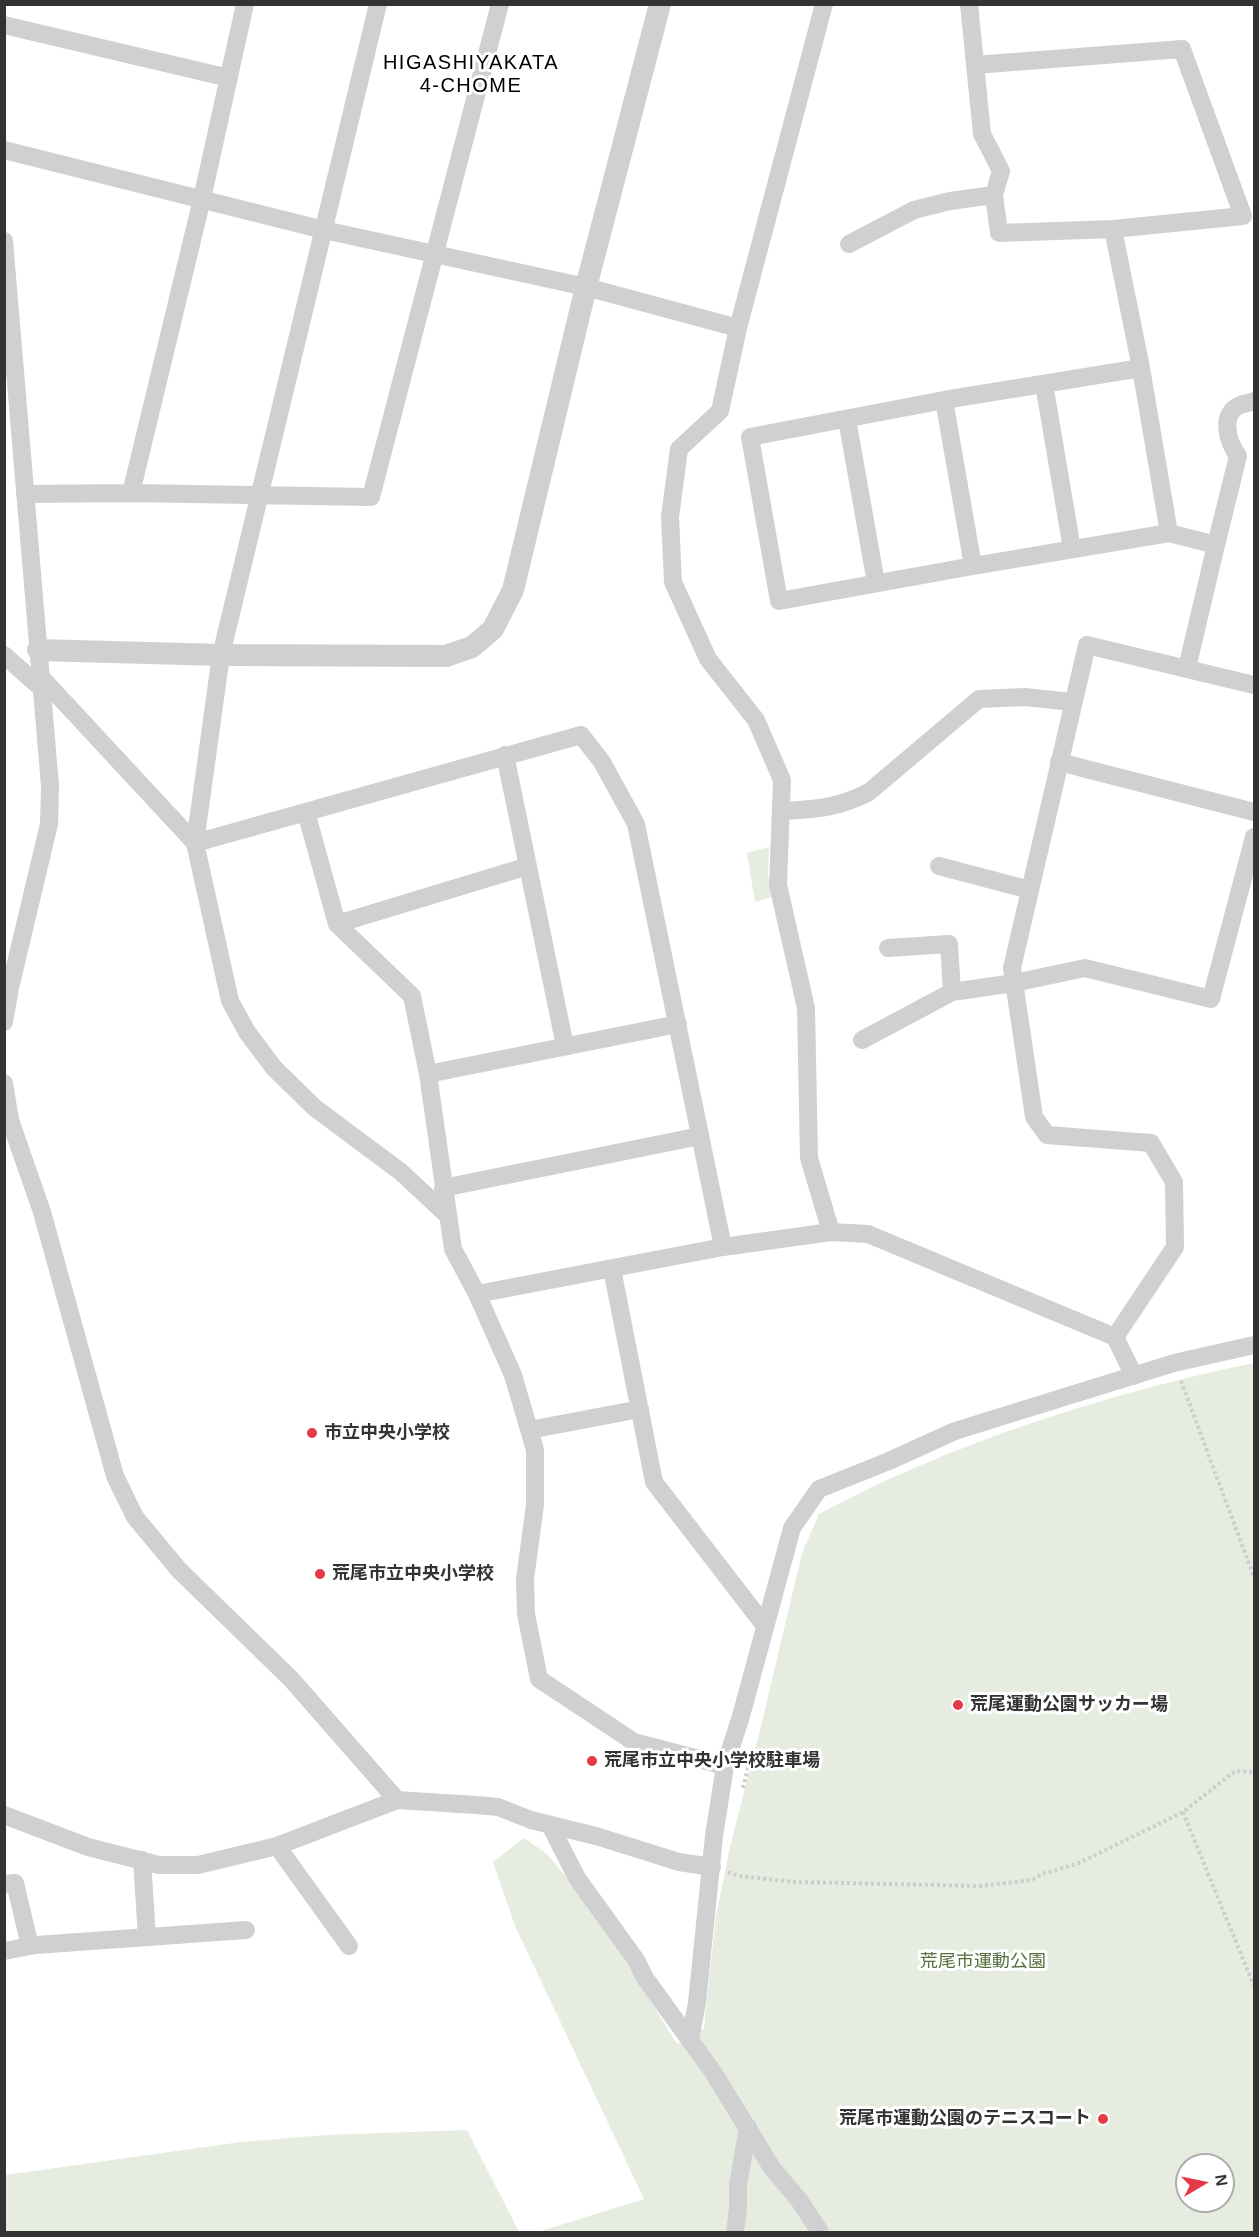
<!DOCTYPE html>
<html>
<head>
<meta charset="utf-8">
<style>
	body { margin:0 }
	#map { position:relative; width:1259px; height:2237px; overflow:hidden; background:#fff; font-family:Arial,sans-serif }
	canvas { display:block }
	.frame { position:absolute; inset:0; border:6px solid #333; pointer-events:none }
	.north { position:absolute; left:1175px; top:2153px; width:60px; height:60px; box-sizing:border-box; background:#fff; border:2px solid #adadad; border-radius:50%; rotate:81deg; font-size:16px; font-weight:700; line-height:24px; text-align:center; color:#333 }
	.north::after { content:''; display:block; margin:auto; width:21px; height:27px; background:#e63946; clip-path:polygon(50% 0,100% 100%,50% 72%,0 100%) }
</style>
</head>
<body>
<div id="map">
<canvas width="1259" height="2237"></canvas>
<div class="frame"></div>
<div class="north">N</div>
</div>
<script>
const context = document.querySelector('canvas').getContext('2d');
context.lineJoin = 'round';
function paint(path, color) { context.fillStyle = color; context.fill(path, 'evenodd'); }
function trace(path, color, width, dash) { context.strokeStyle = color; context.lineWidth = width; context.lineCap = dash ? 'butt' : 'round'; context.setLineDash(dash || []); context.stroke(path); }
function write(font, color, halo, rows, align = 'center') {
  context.font = font + ' Arial,"Noto Sans JP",sans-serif'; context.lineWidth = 6; context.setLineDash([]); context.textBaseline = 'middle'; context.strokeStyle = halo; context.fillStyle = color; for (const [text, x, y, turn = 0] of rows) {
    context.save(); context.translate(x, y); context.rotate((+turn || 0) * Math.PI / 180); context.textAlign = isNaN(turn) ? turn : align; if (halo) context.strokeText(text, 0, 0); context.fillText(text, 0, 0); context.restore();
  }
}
const green = new Path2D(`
	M 769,847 L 768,874 L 771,897 L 755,902 L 747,853 Z
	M 1254,1363 L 1254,2232 L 538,2232 L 644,2199 L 515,1926 L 493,1862 L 524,1838 L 547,1854 L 594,1909 L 677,2044 L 704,2028 L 716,1916 L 730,1847 L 762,1722 L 802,1553 L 819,1514 C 951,1443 1108,1393 1254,1363 ZM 1187,2165 L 1223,2165 L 1223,2201 L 1187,2201 Z
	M 467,2130 L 519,2232 L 5,2232 L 5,2175 L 241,2142 L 326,2135 Z`);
const path = new Path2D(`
	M 1181,1381 L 1254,1577
	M 743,1788 L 753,1749
	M 1183,1812 L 1254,1986
	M 728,1872 L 739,1876 L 795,1882 L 980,1886 L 1032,1880 L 1042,1874 L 1079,1863 L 1183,1812 L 1235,1771 L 1254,1772`);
const minor = new Path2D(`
	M 378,4 L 221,655 L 195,843 L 230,1001 L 247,1032 L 274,1068 L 315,1108 L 401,1172 L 447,1215
	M 824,4 L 738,328 L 720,411 L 679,449 L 670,517 L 673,582 L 708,659 L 756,720 L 782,780 L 778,885 L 806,1008 L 809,1158 L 831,1232
	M 969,4 L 982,134 L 1001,171 L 994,195 L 999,233 L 1113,229 L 1243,216 L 1182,49 L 975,65
	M 4,25 L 229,78
	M 4,150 L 324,230 L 586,287 L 738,328
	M 1113,229 L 1141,368 L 1169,533
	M 4,241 L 50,786 L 49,824 L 10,988 L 4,1022
	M 849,244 L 914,210 L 950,201 L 994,195
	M 1141,368 L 944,400 L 750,437 L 779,601 L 973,566 L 1169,533 L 1216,545 L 1187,668
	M 1044,384 L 1072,549
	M 944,400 L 973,566
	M 847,419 L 876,583
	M 131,493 L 202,199 L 245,4
	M 25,494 L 131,493 L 371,497 L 500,4
	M 1216,545 L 1238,456 C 1228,442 1219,414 1240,405 C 1245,403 1250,403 1254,401
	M 4,655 L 40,687
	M 39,675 L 195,843
	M 505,755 L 565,1046
	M 1059,762 L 1254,812
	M 782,811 C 816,809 839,808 869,792 L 979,699 L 1025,697 L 1072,702
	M 306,812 L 337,924 L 412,996 L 428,1074 L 453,1249 L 477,1294 L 513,1375 L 535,1450 L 535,1505 L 525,1579 L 526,1614 L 539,1679 L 634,1742 L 725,1766
	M 195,843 L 581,735 L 602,762 L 636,824 L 723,1247
	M 939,866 L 1030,890
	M 337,924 L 528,866
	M 888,948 L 949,944 L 952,992
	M 862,1040 L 952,992 L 1014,983 L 1085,968 L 1211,999 L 1254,837
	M 428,1074 L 678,1024
	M 4,1083 L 10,1120 L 42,1212 L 115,1476 L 135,1517 L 179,1570 L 291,1679 L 397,1800
	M 443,1188 L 700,1136
	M 612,1269 L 654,1482 L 765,1626
	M 477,1294 L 723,1247 L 831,1232 L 868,1234 L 1115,1337 L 1134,1376
	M 1115,1337 L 1175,1247 L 1174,1182 L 1151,1143 L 1047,1135 L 1034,1117 L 1012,968 L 1087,645 L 1254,685
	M 529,1430 L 640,1409
	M 4,1815 L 88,1847 L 159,1865 L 198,1865 L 277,1846 L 397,1800 L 476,1805 L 498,1807 L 531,1820 L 596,1836 L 679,1862 L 712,1867
	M 550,1825 L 577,1878 L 636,1960 L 645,1978 L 713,2072 L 772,2168 L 799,2200 L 820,2232
	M 277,1846 L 349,1946
	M 142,1860 L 147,1937
	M 4,1884 L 15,1883 L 30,1946
	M 4,1951 L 36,1945 L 246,1930
	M 690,2039 L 697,2003 L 714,1836 L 725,1766 L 741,1716 L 792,1528 L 819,1489 L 889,1461 L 955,1431 L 1174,1363 L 1254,1345
	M 735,2232 L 738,2208 L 738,2185 L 748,2127`);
const tertiary = new Path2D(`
	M 38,650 L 221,655 L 446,656 L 472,647 L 493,629 L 513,590 L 586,287 L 660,4`);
const markers = [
	[312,1433,6,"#e63946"],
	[320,1574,6,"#e63946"],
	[958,1705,6,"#e63946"],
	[592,1761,6,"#e63946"],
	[1103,2119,6,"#e63946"]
];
const poiNames = [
	["市立中央小学校",324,1433],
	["荒尾市立中央小学校",332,1574],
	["荒尾運動公園サッカー場",970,1705],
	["荒尾市立中央小学校駐車場",604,1761],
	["荒尾市運動公園のテニスコート",1091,2119,"right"]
];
const parkNames = [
	["荒尾市運動公園",983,1962]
];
const neighbourhoodNames = [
	["HIGASHIYAKATA",471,63],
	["4-CHOME",471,86]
];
paint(green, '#e6ecdf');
trace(path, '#cdcdcd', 4, [3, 3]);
trace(minor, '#d0d0d0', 18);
trace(tertiary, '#d0d0d0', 22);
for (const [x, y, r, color] of markers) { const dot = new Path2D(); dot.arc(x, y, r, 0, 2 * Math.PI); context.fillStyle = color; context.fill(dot); trace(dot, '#fff', 2); }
write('bold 18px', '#333', '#fff', poiNames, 'left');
write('18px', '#56703f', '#fff', parkNames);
context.letterSpacing = '1.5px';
write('20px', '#000', '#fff', neighbourhoodNames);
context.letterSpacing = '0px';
</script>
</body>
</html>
